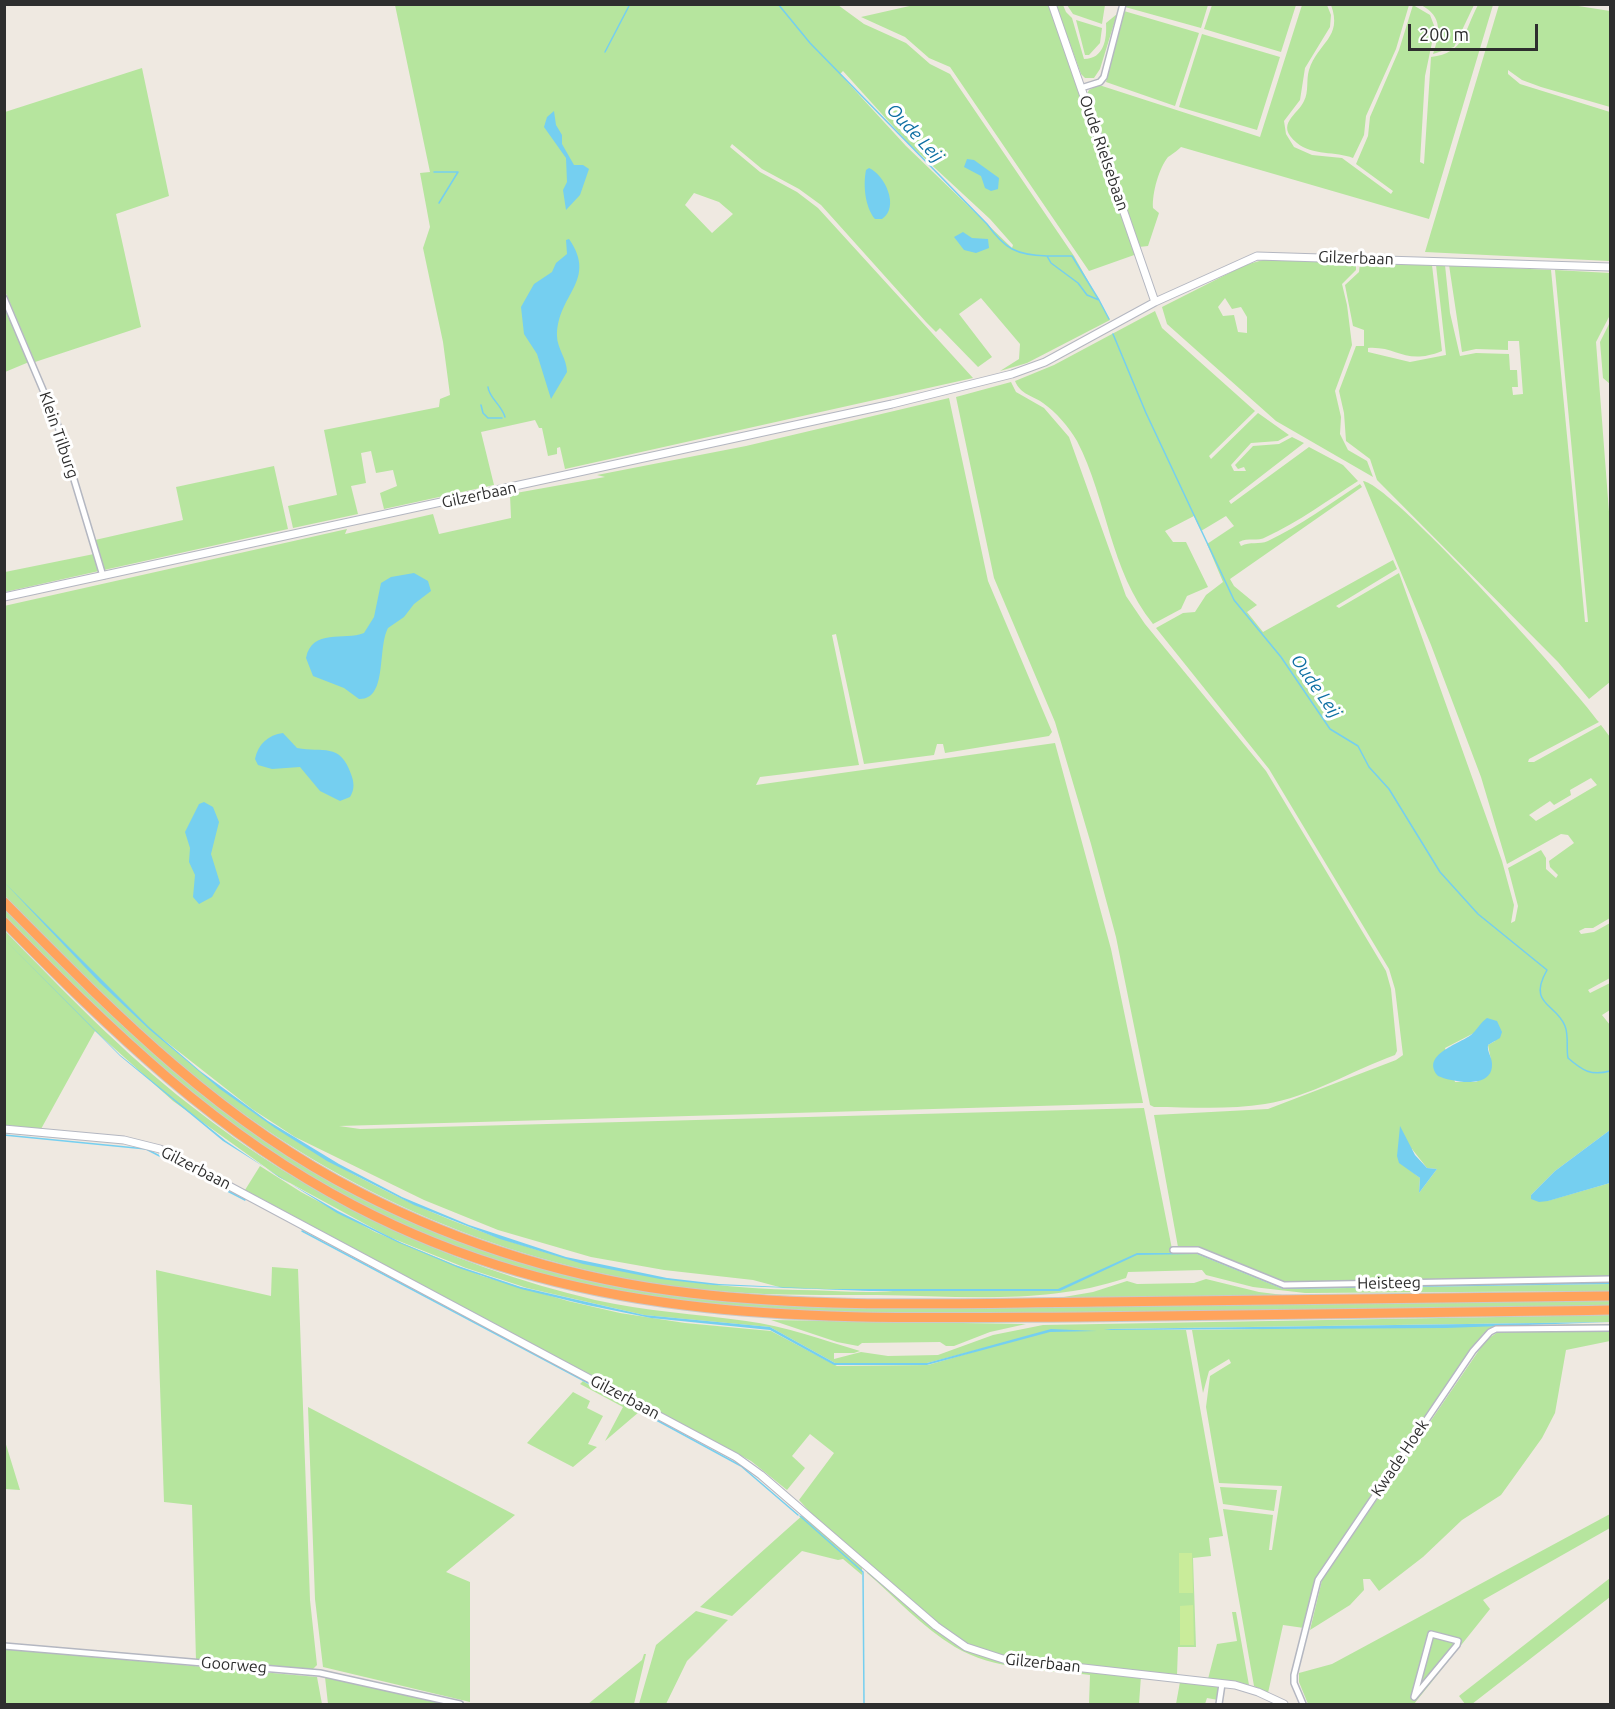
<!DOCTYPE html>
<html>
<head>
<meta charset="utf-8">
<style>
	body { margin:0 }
	#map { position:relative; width:1615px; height:1709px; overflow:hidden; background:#efe9e1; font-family:Ubuntu,sans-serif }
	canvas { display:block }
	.frame { position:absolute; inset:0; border:6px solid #2e2e2e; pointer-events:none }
	.scale { position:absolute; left:1408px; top:24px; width:130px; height:27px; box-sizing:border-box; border:3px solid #2e2e2e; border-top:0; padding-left:8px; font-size:18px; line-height:21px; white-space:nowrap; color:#2e2e2e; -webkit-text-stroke:4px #fff; paint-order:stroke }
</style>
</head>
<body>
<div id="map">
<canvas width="1615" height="1709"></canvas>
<div class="frame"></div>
<div class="scale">200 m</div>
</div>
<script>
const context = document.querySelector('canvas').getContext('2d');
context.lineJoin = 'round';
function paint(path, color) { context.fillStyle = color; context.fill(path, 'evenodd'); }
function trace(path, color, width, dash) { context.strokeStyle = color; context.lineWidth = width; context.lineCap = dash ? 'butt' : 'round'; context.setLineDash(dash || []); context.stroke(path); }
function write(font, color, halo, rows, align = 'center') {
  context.font = font + ' Ubuntu,sans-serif'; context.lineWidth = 6; context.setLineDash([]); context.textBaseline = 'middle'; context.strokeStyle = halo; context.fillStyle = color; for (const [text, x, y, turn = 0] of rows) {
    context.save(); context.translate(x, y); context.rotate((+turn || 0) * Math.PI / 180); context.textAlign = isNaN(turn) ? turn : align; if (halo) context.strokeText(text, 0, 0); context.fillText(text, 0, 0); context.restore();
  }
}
const green = new Path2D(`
	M 1126,4 L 1208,5 L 1201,28 L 1125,7 Z
	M 395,5 L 838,5 L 864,24 L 906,43 L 930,64 L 950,74 L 1074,256 L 1110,320 L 1027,363 L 1000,371 L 1019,359 L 1020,344 L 981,298 L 959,314 L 992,357 L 978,367 L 940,328 L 936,332 L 926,322 L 821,205 L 799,189 L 762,169 L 732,144 L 730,147 L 760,172 L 797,192 L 818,208 L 973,378 L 565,469 L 560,447 L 557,448 L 557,454 L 548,456 L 542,428 L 539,428 L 535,420 L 481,432 L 494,485 L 384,509 L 380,493 L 397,486 L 393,470 L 376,473 L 371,451 L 361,453 L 366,483 L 351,486 L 358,514 L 293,528 L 288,506 L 337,495 L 324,430 L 439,407 L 440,399 L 450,395 L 443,342 L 423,248 L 430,227 L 420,173 L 430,172 ZM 843,71 L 909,144 L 990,219 L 1013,245 L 1012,248 L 906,146 L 840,74 ZM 694,193 L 719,202 L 733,214 L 712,233 L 685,205 Z
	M 914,5 L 1050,5 L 1137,254 L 1089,271 L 950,67 L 929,58 L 905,37 L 861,17 Z
	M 1056,5 L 1063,5 L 1066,12 L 1072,18 L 1084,59 C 1104,59 1107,39 1106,23 L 1117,14 L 1100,69 L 1094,78 L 1085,78 L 1081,74 Z
	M 1067,5 L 1105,5 L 1102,24 L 1073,14 Z
	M 1212,5 L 1212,4 L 1296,5 L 1281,52 L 1204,29 Z
	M 1302,5 L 1327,5 L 1331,15 L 1330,27 L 1305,68 L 1300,100 L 1284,121 L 1286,134 L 1294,147 L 1312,155 L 1342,158 L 1391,194 L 1393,191 L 1356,164 L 1368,136 L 1370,117 L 1399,50 L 1413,5 L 1430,15 L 1435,28 L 1425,76 L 1420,162 L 1424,164 L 1431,57 C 1465,53 1464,31 1478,5 L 1493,5 L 1429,219 L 1181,147 C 1177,151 1171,155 1168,157 C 1159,168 1152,193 1153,208 L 1159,213 L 1148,246 L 1139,247 L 1095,113 L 1086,96 L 1089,90 L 1099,85 L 1260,137 Z
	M 1331,5 L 1409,5 L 1396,49 L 1366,116 L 1364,135 L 1353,158 C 1336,151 1312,156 1297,143 C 1274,124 1298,115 1304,101 C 1309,92 1306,80 1309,70 C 1318,42 1343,38 1331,5 Z
	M 1421,5 L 1474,5 L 1454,47 L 1433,54 C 1440,34 1443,16 1421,5 Z
	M 1499,5 L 1572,5 L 1610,11 L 1610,107 L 1541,87 L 1522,80 L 1508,70 L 1508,74 L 1520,84 L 1610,112 L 1609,261 L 1425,252 Z
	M 1124,11 L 1199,33 L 1175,106 L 1106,82 Z
	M 1076,20 L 1102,28 L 1100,43 L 1089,55 L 1085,55 Z
	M 1202,34 L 1280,57 L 1257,130 L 1179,107 Z
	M 142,68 L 169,196 L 116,214 L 141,327 L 35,362 L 5,291 L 5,112 Z
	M 1292,259 L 1356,261 L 1356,270 L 1342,284 L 1347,305 L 1352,345 L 1335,391 L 1341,417 L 1340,434 L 1348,450 L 1367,461 L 1373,477 L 1276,421 L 1167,324 L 1162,307 L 1245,265 L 1263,260 ZM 1225,298 L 1232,309 L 1241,307 L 1247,317 L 1247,333 L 1238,332 L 1234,315 L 1223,316 L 1218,307 Z
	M 1360,262 L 1432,265 L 1442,351 C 1405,366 1398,346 1368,348 L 1368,352 L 1410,362 L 1446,355 L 1436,265 L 1445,265 L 1450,313 L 1460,356 L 1476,353 L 1509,354 L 1510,370 L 1517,370 L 1518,387 L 1512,387 L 1513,395 L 1523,394 L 1519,341 L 1508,341 L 1508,350 L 1476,349 L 1462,352 L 1449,265 L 1551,270 L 1585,622 L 1588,622 L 1555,270 L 1610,273 L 1610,315 L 1596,342 L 1610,525 L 1610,682 L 1589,699 L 1558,662 L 1377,480 L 1370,459 L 1346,441 L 1344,413 L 1339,391 L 1356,346 L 1364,346 L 1364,330 L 1353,326 L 1345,285 L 1359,272 Z
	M 4,303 L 29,362 L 5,372 L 4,372 Z
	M 1155,311 L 1162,328 L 1255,411 L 1209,456 L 1211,459 L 1258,413 L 1289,435 L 1278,441 L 1251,443 L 1231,465 L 1234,471 L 1246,471 L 1244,467 L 1238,469 L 1235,465 L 1253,446 L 1279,444 L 1292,437 L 1304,443 L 1229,501 L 1231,504 L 1309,447 L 1343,465 L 1358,481 C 1328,500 1299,522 1266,537 C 1258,542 1248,537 1239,542 L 1241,546 C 1250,541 1259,545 1268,541 C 1301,525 1330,504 1360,484 L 1362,487 L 1230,579 L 1234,586 L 1257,605 L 1247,612 L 1263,632 L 1393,560 L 1397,569 L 1336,606 L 1339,608 L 1399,573 L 1502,861 L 1514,905 L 1511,923 L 1515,921 L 1518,906 L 1508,868 L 1541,850 L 1546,858 L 1546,869 L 1556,878 L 1558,875 L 1550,867 L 1549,861 L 1574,843 L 1568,835 L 1561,834 L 1507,864 L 1481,777 L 1431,645 L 1363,481 C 1393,485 1573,686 1599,722 L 1529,759 L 1528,762 L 1534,762 L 1601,725 L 1610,737 L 1610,918 L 1593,928 L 1585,928 L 1579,931 L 1581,934 L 1594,932 L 1610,923 L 1610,978 L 1588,990 L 1590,993 L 1610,983 L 1610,1010 L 1602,1015 L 1610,1025 L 1610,1130 L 1555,1171 L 1531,1195 L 1547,1201 L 1610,1183 L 1610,1278 L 1283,1283 L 1197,1248 L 1178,1247 L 1154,1115 L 1268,1109 L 1396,1060 L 1403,1055 L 1395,989 L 1389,969 L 1269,769 L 1156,628 L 1183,613 L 1195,612 L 1206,595 L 1223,582 L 1207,544 L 1234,526 L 1226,516 L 1201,531 L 1194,516 L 1165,531 L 1173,542 L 1186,542 L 1208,587 L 1187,596 L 1181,609 L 1153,624 C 1109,569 1108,501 1077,441 C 1069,427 1056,412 1043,403 C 1032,395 1021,395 1015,381 L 1054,365 ZM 1591,778 L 1597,785 L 1536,821 L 1529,815 L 1550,801 L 1554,805 L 1571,795 L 1570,790 ZM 1474,1033 L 1495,1041 L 1488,1045 L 1491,1060 L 1484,1078 L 1476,1082 L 1455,1082 L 1445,1048 ZM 1412,1149 L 1427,1168 L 1437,1169 L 1419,1193 L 1420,1178 L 1405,1166 Z
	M 1610,322 L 1610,384 L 1603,378 L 1600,342 Z
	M 1011,382 L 1016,392 L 1044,408 L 1069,437 L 1126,596 L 1145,624 L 1266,771 L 1386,971 L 1391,989 L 1397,1051 L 1395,1055 C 1353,1070 1310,1097 1265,1104 C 1229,1110 1190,1107 1154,1107 L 1150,1105 L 1116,937 L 1091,844 L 1055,722 L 994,578 L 956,397 Z
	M 949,398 L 988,581 L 1052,732 L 1049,736 L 945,753 L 943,744 L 937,744 L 934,755 L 864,764 L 836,634 L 832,635 L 859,765 L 760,777 L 756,785 L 1055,743 L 1111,949 L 1143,1103 L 339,1126 L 360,1129 L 1144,1108 L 1172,1249 L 1195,1251 L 1279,1284 L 1610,1282 L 1284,1288 L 1198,1253 L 1171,1254 L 1197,1254 L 1283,1289 L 1610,1284 L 1610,1291 L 1305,1293 L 1253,1287 L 1206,1275 L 1202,1270 L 1128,1272 L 1126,1278 C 1047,1305 959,1296 877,1295 C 815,1295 752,1296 689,1288 C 510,1267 340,1193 200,1081 C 129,1025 67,959 5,896 L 4,606 L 347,529 L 345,534 L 433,514 L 439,534 L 511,518 L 510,495 L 516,493 L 605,477 L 597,475 L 746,446 ZM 155,1033 L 252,1109 L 295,1137 L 424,1200 L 498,1230 L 591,1257 L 664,1270 L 753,1280 L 783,1288 L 893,1291 C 862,1294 829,1290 798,1290 C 554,1284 336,1197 155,1033 Z
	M 274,466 L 288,529 L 104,570 L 95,540 L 183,520 L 176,487 Z
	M 94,554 L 99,571 L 5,592 L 5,572 Z
	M 4,907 L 120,1023 L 215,1105 L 293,1158 L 491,1252 L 726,1301 L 1610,1299 L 1610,1307 L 1186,1313 L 832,1314 L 657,1300 L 536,1273 L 443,1242 L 379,1214 L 298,1169 L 233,1127 L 142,1053 L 5,918 Z
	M 4,930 C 64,991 123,1053 190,1105 C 309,1199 448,1265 595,1300 C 645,1311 695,1314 746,1321 C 785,1326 823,1340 860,1351 L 854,1353 L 834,1353 L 834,1359 L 861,1352 L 888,1356 L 938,1355 L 993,1335 L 1043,1325 L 1610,1315 L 1610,1322 L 1104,1329 L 1186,1330 L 1223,1536 L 1209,1538 L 1211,1556 L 1193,1558 L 1196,1647 L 1178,1647 L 1177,1675 C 1107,1668 1020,1669 957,1639 L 823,1526 L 799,1500 L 834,1453 L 810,1434 L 792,1456 L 805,1468 L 787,1490 L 751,1461 L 245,1190 L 260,1166 L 301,1192 L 375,1232 L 482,1276 L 568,1301 L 620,1313 L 685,1323 L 771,1331 L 837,1366 L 928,1365 L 1011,1341 L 927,1363 L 835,1363 L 770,1327 L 644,1315 L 527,1288 L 466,1268 L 389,1237 L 279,1177 L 173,1101 L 95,1031 L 41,1129 L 5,1125 Z
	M 272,1267 L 298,1269 L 310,1600 L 317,1665 L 312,1670 L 196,1661 L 192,1505 L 164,1502 L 156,1270 L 271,1296 Z
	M 1206,1279 L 1259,1292 L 1291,1296 L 1058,1298 L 1093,1292 L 1127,1281 L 1137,1284 L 1194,1283 Z
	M 771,1320 L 1026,1324 L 990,1332 L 954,1346 L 946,1346 L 940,1342 L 862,1343 L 858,1346 L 837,1342 Z
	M 1610,1324 L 1610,1326 L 1489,1330 L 1483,1334 L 1318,1576 L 1304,1628 L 1283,1625 L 1268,1693 L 1254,1686 L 1223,1509 L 1273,1515 L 1269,1550 L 1272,1550 L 1282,1486 L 1219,1483 L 1206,1407 L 1210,1376 L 1231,1363 L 1229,1359 L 1209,1371 L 1203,1393 L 1192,1330 Z
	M 1610,1329 L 1610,1341 L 1566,1350 L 1555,1413 L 1542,1438 L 1501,1495 L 1462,1520 L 1423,1557 L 1379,1591 L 1370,1579 L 1363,1579 L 1364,1590 L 1350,1605 L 1310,1630 L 1322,1580 L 1486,1340 L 1498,1332 Z
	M 583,1381 L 586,1383 L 639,1412 L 605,1441 L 623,1407 L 580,1384 Z
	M 573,1392 L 590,1401 L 587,1408 L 603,1416 L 588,1444 L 597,1447 L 573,1467 L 527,1443 Z
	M 308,1407 L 515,1515 L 446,1572 L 470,1582 L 470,1702 L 323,1667 L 315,1599 Z
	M 4,1438 L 20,1490 L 5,1489 Z
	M 1220,1487 L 1277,1490 L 1274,1511 L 1223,1504 Z
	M 804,1514 L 862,1566 L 862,1575 L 843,1559 L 838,1560 L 802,1551 L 732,1616 L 700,1607 Z
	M 1610,1514 L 1610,1528 L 1483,1600 L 1490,1609 L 1414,1704 L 1308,1704 L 1299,1682 L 1299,1673 L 1332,1664 Z
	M 867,1568 L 934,1627 L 979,1655 L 1141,1676 L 1139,1704 L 1089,1704 L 1090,1675 C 1048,1670 993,1670 955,1647 C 923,1628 895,1597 867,1573 Z
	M 1610,1578 L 1610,1597 L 1472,1704 L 1465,1704 L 1459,1696 Z
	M 696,1611 L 728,1620 L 687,1661 L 666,1704 L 639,1704 L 656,1645 Z
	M 1232,1612 L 1236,1612 L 1249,1685 L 1208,1679 L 1217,1644 L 1237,1641 Z
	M 4,1649 L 317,1677 L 322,1704 L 5,1704 Z
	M 644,1654 L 646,1654 L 634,1704 L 588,1704 L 642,1660 Z
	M 325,1677 L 452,1704 L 328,1704 Z
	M 1180,1682 L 1218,1687 L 1218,1700 L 1207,1698 L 1205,1704 L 1176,1704 Z`);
const pitch = new Path2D(`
	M 1179,1553 L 1192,1553 L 1193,1593 L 1179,1593 Z
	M 1193,1605 L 1194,1645 L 1180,1645 L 1180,1606 Z`);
const water = new Path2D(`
	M 554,111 L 556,125 L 562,135 L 562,144 L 574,165 L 583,165 L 589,169 L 580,195 L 566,210 L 563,190 L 567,182 L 566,158 L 544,127 L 547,117 Z
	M 967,159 L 974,160 L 999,178 L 998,189 L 991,191 L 985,188 L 981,176 L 964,167 Z
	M 869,168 C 885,175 900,207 882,219 L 875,219 C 865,207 863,185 866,170 Z
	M 963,232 L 972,238 L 988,239 L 989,248 L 976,253 L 964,250 L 954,237 Z
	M 569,239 C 598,281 557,294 557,336 C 557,348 567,359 567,372 L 551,399 L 537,354 L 524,334 L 521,307 L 534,284 L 552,272 L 556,263 L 567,254 L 566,240 Z
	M 414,573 L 428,581 L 431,591 L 414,604 L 404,617 L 388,628 C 377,649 388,700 359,699 L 344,688 L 313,676 L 306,658 C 312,628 344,641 364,633 L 374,617 L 381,583 L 391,577 Z
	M 283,733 L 297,748 C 323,753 340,742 351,774 C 354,782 355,789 350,797 L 340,801 L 320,791 L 300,767 L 272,769 L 258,765 L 255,759 C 258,744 268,735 283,733 Z
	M 204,802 L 213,807 L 219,822 L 211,854 L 220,883 L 212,897 L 199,904 L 193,897 L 195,875 L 189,862 L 190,848 L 185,832 L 199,804 Z
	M 4,882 L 149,1027 L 200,1071 L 268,1121 L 339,1164 L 402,1197 L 469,1225 L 566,1257 L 667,1278 L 719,1284 L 826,1289 L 1058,1289 L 1137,1253 L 1198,1253 L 1284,1288 L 1610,1282 L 1610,1284 L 1283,1289 L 1197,1254 L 1137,1255 L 1060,1291 L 869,1291 L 713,1285 L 660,1279 L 583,1264 L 500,1239 L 414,1205 L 327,1161 L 275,1128 L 220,1089 L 150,1030 L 100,983 Z
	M 5,940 L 120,1055 L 226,1141 L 279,1177 L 338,1211 L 402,1243 L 455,1265 L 521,1287 L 644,1315 L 770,1327 L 835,1363 L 927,1363 L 1051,1329 L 1097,1331 L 1050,1332 L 927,1365 L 834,1365 L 770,1330 L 651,1318 L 587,1305 L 521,1289 L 459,1268 L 397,1242 L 337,1213 L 223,1141 L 120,1056 Z
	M 1487,1018 L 1497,1021 L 1502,1032 L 1500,1038 L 1488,1045 C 1487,1052 1492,1057 1492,1064 C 1493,1090 1452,1082 1438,1076 C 1420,1055 1459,1044 1471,1035 C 1477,1030 1480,1023 1487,1018 Z
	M 1400,1126 L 1415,1155 L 1427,1168 L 1437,1169 L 1419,1193 L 1420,1178 L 1399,1163 L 1397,1156 Z
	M 1610,1130 L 1610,1183 L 1548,1201 L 1539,1202 L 1531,1199 L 1531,1195 L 1555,1171 Z
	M 1610,1322 L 1446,1328 L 1104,1330 L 1111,1329 Z`);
const stream = new Path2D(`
	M 778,4 L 810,43 L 987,224 C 1005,249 1016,255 1047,256 L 1051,263 L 1078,283 L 1087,295 L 1099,300 L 1109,319
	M 605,52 L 630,4
	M 434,172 L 458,172 L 439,203
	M 1047,256 L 1072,256 L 1099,300
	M 1113,334 L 1146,413 L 1234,600 L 1281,657 L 1330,729 L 1358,746 L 1369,767 L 1389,789 L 1440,872 L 1478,914 L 1547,970 C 1527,1005 1556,1003 1565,1026 C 1569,1036 1566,1048 1568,1058 C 1583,1071 1591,1076 1610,1071
	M 488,387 C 489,398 501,404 505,417
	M 481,405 L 483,413 L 488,418 L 502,418
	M 4,1135 L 146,1149 L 245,1200
	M 302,1231 L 607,1393
	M 614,1397 L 741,1466 L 798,1515
	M 800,1516 L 863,1572 L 864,1704`);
const minor = new Path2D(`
	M 1081,88 L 1100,82 L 1104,77 L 1123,4
	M 4,298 L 57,423 L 103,576
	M 1173,1250 L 1198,1250 L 1284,1285 L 1610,1279
	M 1431,1634 L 1458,1641 L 1457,1645 L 1414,1697 Z
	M 4,1646 L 320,1673 L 460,1704
	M 1219,1704 L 1222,1684
	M 1303,1704 L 1294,1683 L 1294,1675 L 1318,1580 L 1473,1351 L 1490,1332 L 1496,1329 L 1610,1328`);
const tertiary = new Path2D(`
	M 1052,4 L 1155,302
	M 4,597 L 892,404 L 1012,374 L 1045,362 L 1155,302 L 1257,256 L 1610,267
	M 4,1129 L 124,1140 L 160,1149 L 736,1457 L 761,1475 L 936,1626 L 966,1647 L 1003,1659 L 1235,1685 L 1258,1692 L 1284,1704`);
const motorway = new Path2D(`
	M 4,902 C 114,1013 218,1120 359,1192 C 462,1245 575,1280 690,1293 C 825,1309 962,1303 1098,1302 C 1269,1301 1440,1299 1610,1296
	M 4,922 C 112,1031 215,1133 353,1205 C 589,1329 823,1318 1081,1317 C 1258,1316 1434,1314 1610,1310`);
const streetNames = [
	["Oude Rielsebaan",1104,153,71],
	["Gilzerbaan",1356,258,2],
	["Klein Tilburg",59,435,71],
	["Gilzerbaan",479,495,-12],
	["Gilzerbaan",196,1168,27],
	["Heisteeg",1389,1283,-1],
	["Gilzerbaan",625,1397,28],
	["Kwade Hoek",1400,1458,-56],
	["Gilzerbaan",1043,1663,6],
	["Goorweg",234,1665,5]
];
const waterNames = [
	["Oude Leij",915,133,47],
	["Oude Leij",1316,686,55]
];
paint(green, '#b6e59e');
paint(pitch, '#c9ec9a');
paint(water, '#75cff0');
trace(stream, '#75cff0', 1.5);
trace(minor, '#b4b7c1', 8);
trace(tertiary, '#b4b7c1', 9);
trace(motorway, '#c9c9c9', 11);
trace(minor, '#fff', 5);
trace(tertiary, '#fff', 7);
trace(motorway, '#ffa35c', 9);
write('16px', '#2e2e2e', '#fff', streetNames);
write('italic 18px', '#0d6fa3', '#fff', waterNames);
</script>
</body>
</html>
